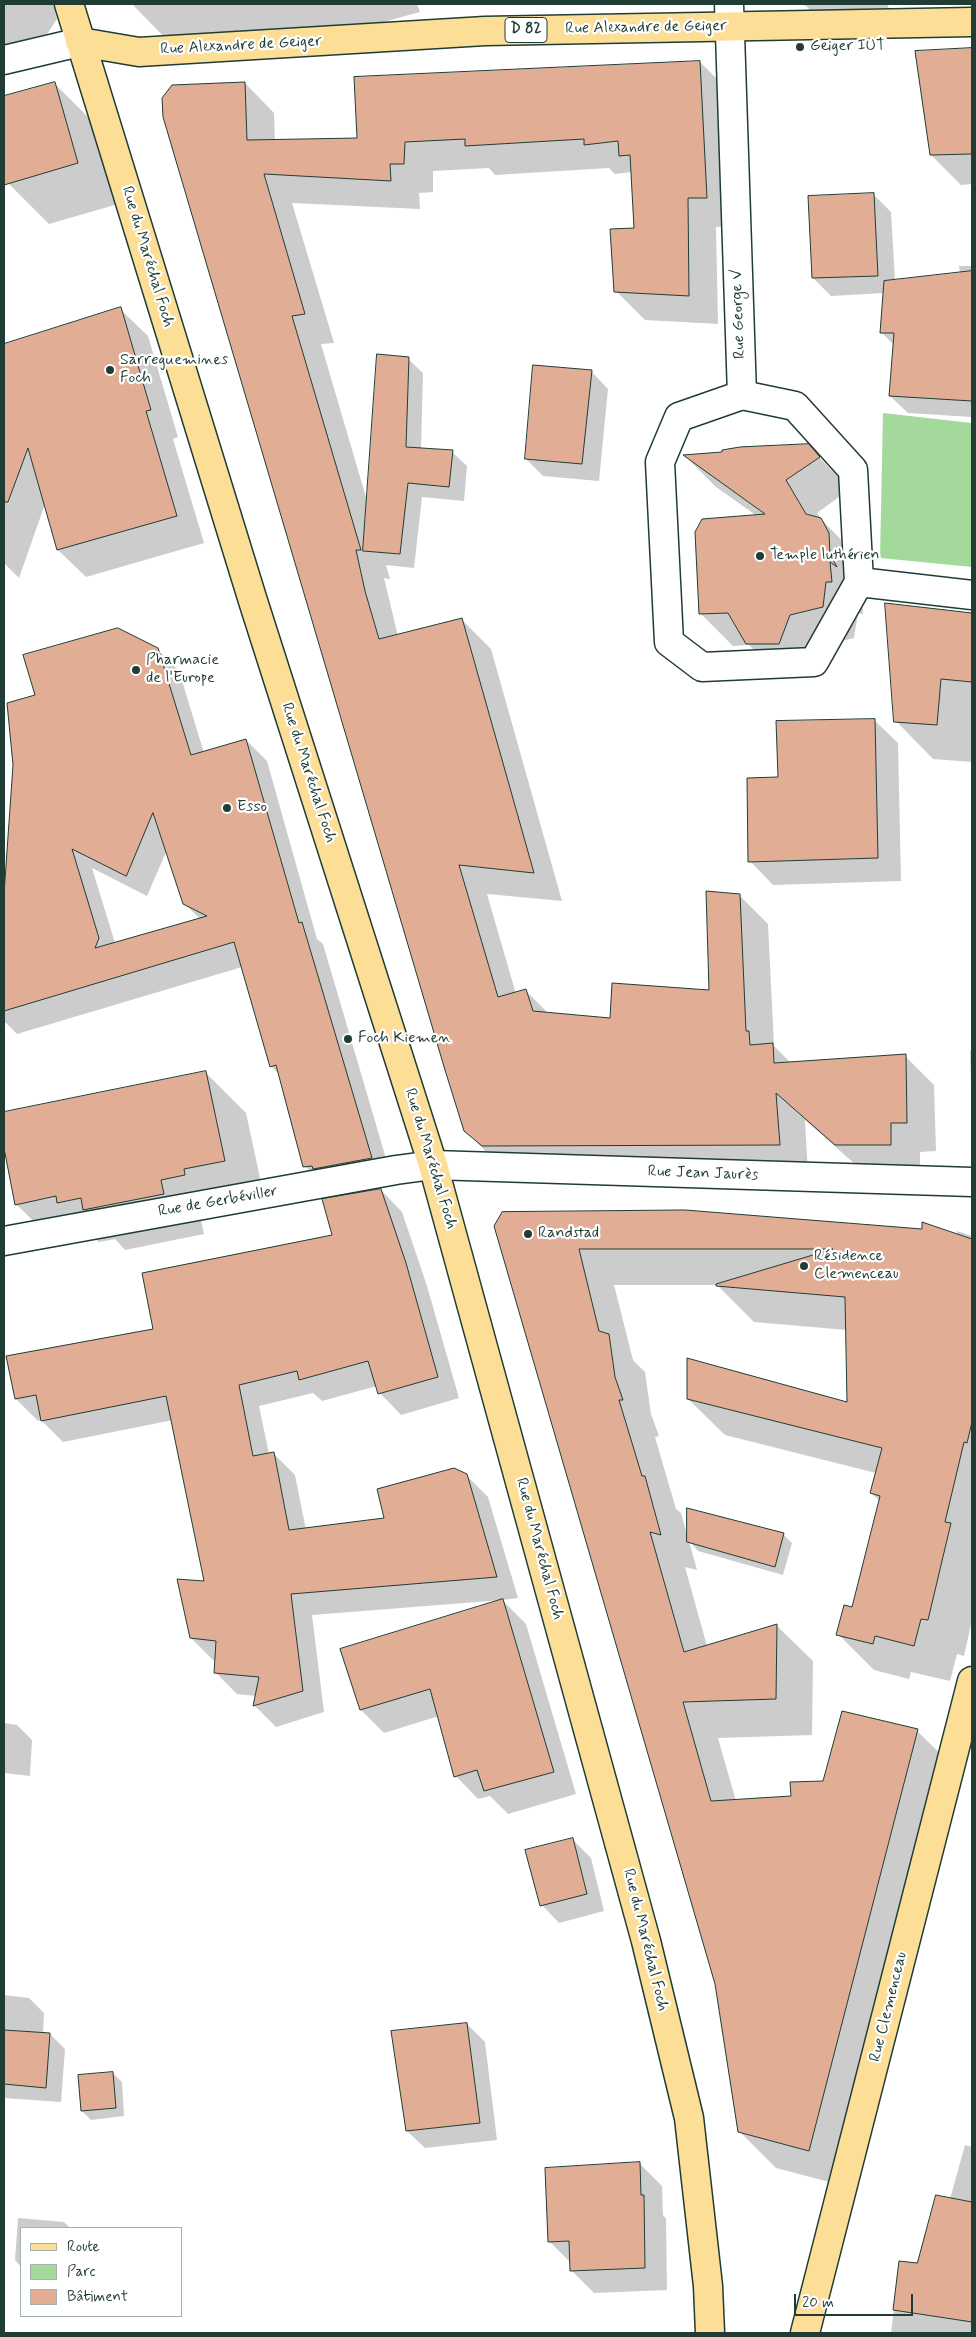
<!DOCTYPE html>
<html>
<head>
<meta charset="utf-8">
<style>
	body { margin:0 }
	#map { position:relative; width:976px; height:2337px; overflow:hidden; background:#fff; font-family:Mynerve,sans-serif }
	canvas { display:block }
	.frame { position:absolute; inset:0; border:5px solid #1f3d34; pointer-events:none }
	.legend { position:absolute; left:20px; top:2227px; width:162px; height:90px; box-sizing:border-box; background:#fff; border:1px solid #a5b1ae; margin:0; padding:6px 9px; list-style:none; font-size:15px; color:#1f3d34 }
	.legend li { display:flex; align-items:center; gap:10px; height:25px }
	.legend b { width:25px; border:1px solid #a5b1ae }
	.scale { position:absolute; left:794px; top:2294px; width:119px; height:22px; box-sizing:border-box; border:2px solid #1f3d34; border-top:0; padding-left:6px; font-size:15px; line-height:18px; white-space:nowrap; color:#1f3d34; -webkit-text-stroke:4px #fff; paint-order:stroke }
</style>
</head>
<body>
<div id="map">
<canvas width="976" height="2337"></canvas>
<div class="frame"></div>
<ul class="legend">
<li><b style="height:6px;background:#fdde96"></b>Route</li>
<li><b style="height:14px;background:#a4d99c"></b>Parc</li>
<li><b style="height:14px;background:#e1ad95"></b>Bâtiment</li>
</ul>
<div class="scale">20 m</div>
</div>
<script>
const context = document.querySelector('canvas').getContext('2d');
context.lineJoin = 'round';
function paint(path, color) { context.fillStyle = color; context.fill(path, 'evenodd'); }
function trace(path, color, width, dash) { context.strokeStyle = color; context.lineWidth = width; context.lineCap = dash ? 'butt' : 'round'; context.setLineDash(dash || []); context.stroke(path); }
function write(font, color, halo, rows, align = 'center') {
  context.font = font + ' Mynerve,sans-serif'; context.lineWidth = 4.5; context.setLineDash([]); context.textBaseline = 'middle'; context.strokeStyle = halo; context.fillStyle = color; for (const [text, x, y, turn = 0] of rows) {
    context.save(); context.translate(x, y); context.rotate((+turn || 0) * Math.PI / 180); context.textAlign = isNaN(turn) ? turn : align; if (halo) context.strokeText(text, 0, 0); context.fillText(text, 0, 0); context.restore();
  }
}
const green = new Path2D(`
	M 883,413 L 972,423 L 972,567 L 880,558 Z`);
const shadow = new Path2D(`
	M 4,4 L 53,4 L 57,19 L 47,34 L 4,46 Z
	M 132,4 L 417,4 L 420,12 L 285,49 L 266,31 L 210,48 L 172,45 Z
	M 800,4 L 888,4 L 889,21 L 825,25 L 806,6 Z
	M 972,49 L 972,184 L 961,185 L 931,155 L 916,52 Z
	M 700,62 L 729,91 L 735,226 L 716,227 L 718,324 L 645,320 L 616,291 L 635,229 L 632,172 L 615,174 L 609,168 L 495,175 L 489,168 L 433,171 L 433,192 L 419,193 L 420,209 L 292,203 L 334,343 L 321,344 L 368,504 L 408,359 L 423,373 L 421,449 L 452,452 L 467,466 L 464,501 L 422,497 L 414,568 L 386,565 L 390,579 L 384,578 L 398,636 L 462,620 L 491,649 L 562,901 L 487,894 L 516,994 L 526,991 L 549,1014 L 611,1020 L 711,992 L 739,895 L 768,924 L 774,1046 L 791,1063 L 905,1056 L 934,1085 L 936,1151 L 920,1152 L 920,1173 L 865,1173 L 805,1120 L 808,1174 L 494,1160 L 465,1130 L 165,117 L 245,83 L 274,113 L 275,141 L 358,139 Z
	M 54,83 L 95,124 L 118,204 L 49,224 L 8,183 L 4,171 L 4,97 Z
	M 873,194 L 891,212 L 895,281 L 960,274 L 959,266 L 972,266 L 972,417 L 908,413 L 890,396 L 894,345 L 882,333 L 884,293 L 831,296 L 813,278 Z
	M 120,309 L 148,336 L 178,437 L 173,439 L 204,543 L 86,577 L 58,550 L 45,504 L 19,578 L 4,563 L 4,345 Z
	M 591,371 L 608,389 L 599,481 L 543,476 L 526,459 Z
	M 808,446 L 850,489 L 817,513 L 822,520 L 852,551 L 862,592 L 863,614 L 858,613 L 854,638 L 821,646 L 779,675 L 749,645 L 733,646 L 701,614 L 757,516 L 716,487 L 685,456 Z
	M 887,604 L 972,614 L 972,762 L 933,759 L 896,721 Z
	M 157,649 L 179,671 L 204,753 L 246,740 L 267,761 L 317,939 L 323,944 L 392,1179 L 326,1187 L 305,1166 L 280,1075 L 271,1066 L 242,967 L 17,1034 L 6,1023 L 4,1023 L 4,914 L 14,765 L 36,696 ZM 167,850 L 184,903 L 200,919 L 115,943 L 92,868 L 147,896 Z
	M 874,720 L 898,743 L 901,881 L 773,885 L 750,861 L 779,778 Z
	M 972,1050 L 972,1117 L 970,1051 Z
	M 205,1072 L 246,1113 L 265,1201 L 224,1210 L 225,1215 L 201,1220 L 204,1234 L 125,1250 L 115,1239 L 99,1242 L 93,1237 L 57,1244 L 16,1204 L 4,1141 L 4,1113 Z
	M 381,1190 L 402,1212 L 427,1286 L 459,1398 L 401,1415 L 380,1393 L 377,1386 L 322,1401 L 313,1393 L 259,1406 L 269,1454 L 273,1453 L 295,1475 L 306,1530 L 386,1519 L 466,1475 L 488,1497 L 518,1598 L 502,1600 L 526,1624 L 576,1794 L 508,1814 L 490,1796 L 478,1799 L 456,1776 L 439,1716 L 384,1733 L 361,1710 L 502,1600 L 312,1615 L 324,1712 L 276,1727 L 254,1705 L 256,1696 L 237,1694 L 215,1672 L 216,1660 L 213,1660 L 191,1638 L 205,1582 L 173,1420 L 63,1442 L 41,1420 L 38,1421 L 16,1399 L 8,1357 L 154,1330 L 333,1236 Z
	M 495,1226 L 957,1235 L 957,1231 L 972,1236 L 972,1620 L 964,1656 L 957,1654 L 950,1681 L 911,1672 L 909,1679 L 874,1670 L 838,1634 L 853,1609 L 880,1501 L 871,1493 L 876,1473 L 725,1435 L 688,1399 L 848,1404 L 847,1330 L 754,1322 L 717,1285 L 614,1285 L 633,1360 L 645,1372 L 651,1414 L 659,1436 L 655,1437 L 676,1509 L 681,1513 L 688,1539 L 783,1534 L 792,1543 L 783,1575 L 698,1551 L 689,1541 L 697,1570 L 685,1567 L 707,1646 L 776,1625 L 813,1661 L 812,1735 L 718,1738 L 736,1801 L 792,1797 L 824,1782 L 917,1731 L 954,1767 L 845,2186 L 776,2168 L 740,2132 L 716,1984 Z
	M 4,1723 L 17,1725 L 32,1740 L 30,1776 L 4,1773 Z
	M 573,1840 L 591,1858 L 604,1911 L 559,1923 L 542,1905 Z
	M 4,1995 L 29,1998 L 44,2013 L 43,2034 L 50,2034 L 65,2049 L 61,2102 L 4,2098 Z
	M 467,2024 L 485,2042 L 497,2140 L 425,2148 L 407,2131 Z
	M 113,2073 L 122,2082 L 124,2116 L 91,2120 L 82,2111 Z
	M 965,2145 L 972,2147 L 972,2333 L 891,2333 L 900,2262 L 917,2265 L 950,2199 Z
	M 639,2163 L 662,2186 L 663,2215 L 666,2219 L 667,2290 L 594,2293 L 571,2270 L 571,2263 L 549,2241 Z
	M 18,2218 L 64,2222 L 70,2228 L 21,2228 L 21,2267 L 15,2260 Z`);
const building = new Path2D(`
	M 972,48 L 972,154 L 930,155 L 915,51 Z
	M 700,61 L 707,198 L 688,198 L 689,296 L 614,292 L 610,229 L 634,228 L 630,155 L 619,156 L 618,141 L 584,145 L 584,139 L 465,146 L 465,139 L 405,142 L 404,164 L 390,164 L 391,181 L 264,174 L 305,314 L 292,316 L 361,550 L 356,550 L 365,591 L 379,639 L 462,618 L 534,873 L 459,865 L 498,997 L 526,989 L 533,1011 L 610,1018 L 612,983 L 709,990 L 706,891 L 740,894 L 746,1031 L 749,1031 L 750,1045 L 773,1043 L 774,1063 L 906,1054 L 907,1123 L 891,1123 L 891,1145 L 835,1145 L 776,1093 L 780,1145 L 482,1146 L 464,1131 L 445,1070 L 163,117 L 162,98 L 172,85 L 245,82 L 247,140 L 357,138 L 354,77 Z
	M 55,82 L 78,163 L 4,185 L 4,96 Z
	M 874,193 L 878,276 L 812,278 L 808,196 Z
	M 972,271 L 972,401 L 889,396 L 894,333 L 880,333 L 884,281 Z
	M 121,307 L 151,410 L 146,411 L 177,516 L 57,550 L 28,448 L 8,502 L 4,502 L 4,344 Z
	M 377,354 L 409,357 L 406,447 L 453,450 L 449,487 L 408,483 L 400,554 L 363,551 Z
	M 533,365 L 592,370 L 582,464 L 525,459 Z
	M 809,444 L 820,457 L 786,480 L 806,514 L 821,518 L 829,533 L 830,554 L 837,567 L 830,562 L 832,582 L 826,582 L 823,607 L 790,615 L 779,644 L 746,644 L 728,613 L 699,614 L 695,532 L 702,519 L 765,514 L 683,455 L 722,452 L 722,450 L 740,447 Z
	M 885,603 L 972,613 L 972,682 L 941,679 L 937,725 L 894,722 Z
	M 118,628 L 158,648 L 191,755 L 246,739 L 299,923 L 302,922 L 372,1158 L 313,1169 L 312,1166 L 303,1167 L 276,1065 L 270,1067 L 234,942 L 4,1011 L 4,894 L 13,765 L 7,703 L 35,695 L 23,655 ZM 153,813 L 183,904 L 207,916 L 95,948 L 99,938 L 72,849 L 126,876 Z
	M 875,719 L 878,858 L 748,862 L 747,778 L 778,777 L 776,721 Z
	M 206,1071 L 225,1161 L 184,1169 L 185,1175 L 161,1180 L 164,1194 L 83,1210 L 81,1198 L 57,1203 L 56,1196 L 15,1205 L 4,1148 L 4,1112 Z
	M 381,1189 L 406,1263 L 438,1377 L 378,1394 L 368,1361 L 299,1380 L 297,1371 L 239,1385 L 253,1456 L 274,1452 L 289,1530 L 384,1518 L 377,1489 L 454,1468 L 467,1474 L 497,1577 L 291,1594 L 303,1691 L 253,1706 L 259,1677 L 214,1673 L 216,1641 L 190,1638 L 177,1579 L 204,1581 L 166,1396 L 41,1421 L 36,1395 L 15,1399 L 6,1356 L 153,1329 L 142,1273 L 332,1235 L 322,1199 Z
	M 685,1210 L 922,1229 L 922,1222 L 972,1239 L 972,1422 L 967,1443 L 964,1442 L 945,1522 L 951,1523 L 928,1620 L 921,1619 L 914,1646 L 875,1636 L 873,1644 L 836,1635 L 844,1605 L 852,1607 L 880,1496 L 870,1493 L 882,1448 L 687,1399 L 687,1358 L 847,1402 L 845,1297 L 716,1286 L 716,1284 L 833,1249 L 579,1249 L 599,1331 L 609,1334 L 615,1377 L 623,1400 L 619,1400 L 642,1476 L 645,1476 L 661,1535 L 650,1532 L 684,1652 L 777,1624 L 776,1699 L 683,1702 L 711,1801 L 791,1796 L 790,1782 L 823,1781 L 842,1711 L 918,1729 L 809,2151 L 738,2132 L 715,1984 L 494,1226 L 502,1212 Z
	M 687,1508 L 784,1533 L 775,1567 L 687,1542 Z
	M 503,1599 L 554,1772 L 484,1791 L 477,1770 L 454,1777 L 430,1689 L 360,1710 L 340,1649 Z
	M 573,1838 L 587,1894 L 540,1906 L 525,1850 Z
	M 467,2023 L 480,2123 L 406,2131 L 391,2031 Z
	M 4,2030 L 50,2033 L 46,2088 L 4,2084 Z
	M 113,2072 L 116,2108 L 81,2111 L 78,2075 Z
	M 640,2162 L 641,2195 L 644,2195 L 645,2268 L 570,2271 L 569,2241 L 548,2242 L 545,2168 Z
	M 936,2195 L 972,2202 L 972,2322 L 893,2310 L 899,2261 L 917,2263 Z`);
const minor = new Path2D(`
	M 729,4 L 742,395
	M 4,60 L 80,42
	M 742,395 L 795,406 L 853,470 L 859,582 L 814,662 L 702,667 L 669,642 L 660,462 L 679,417 Z
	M 859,582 L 972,595
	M 4,1241 L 396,1170 L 433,1165 L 972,1182`);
const primary = new Path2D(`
	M 69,4 L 253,601 L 433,1165 L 646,1941 L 689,2118 L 708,2286 L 710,2333
	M 80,42 L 139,52 L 485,31 L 972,22
	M 805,2333 L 972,1681`);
const markers = [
	[800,47,5,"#1f3d34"],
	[110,370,5,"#1f3d34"],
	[760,556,5,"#1f3d34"],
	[136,670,5,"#1f3d34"],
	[227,808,5,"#1f3d34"],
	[348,1039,5,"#1f3d34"],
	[528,1234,5,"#1f3d34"],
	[804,1266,5,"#1f3d34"]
];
const shields = [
	[526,30,42]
];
const shieldNames = [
	["D 82",526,30]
];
const streetNames = [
	["Rue Alexandre de Geiger",646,28,-1],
	["Rue Alexandre de Geiger",241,46,-3],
	["Rue du Maréchal Foch",147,257,73],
	["Rue George V",739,314,-92],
	["Rue du Maréchal Foch",308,773,72],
	["Rue du Maréchal Foch",430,1159,73],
	["Rue Jean Jaurès",703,1174,2],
	["Rue de Gerbéviller",218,1202,-10],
	["Rue du Maréchal Foch",539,1549,75],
	["Rue du Maréchal Foch",645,1940,76],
	["Rue Clemenceau",889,2007,-76]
];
const poiNames = [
	["Geiger IUT",810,47],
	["Sarreguemines",120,361],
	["Foch",120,379],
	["Temple luthérien",770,556],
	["Pharmacie",146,661],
	["de l'Europe",146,679],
	["Esso",237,808],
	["Foch Kiemen",358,1039],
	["Randstad",538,1234],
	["Résidence",814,1257],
	["Clemenceau",814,1275]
];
paint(green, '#a4d99c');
paint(shadow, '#0003');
paint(building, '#e1ad95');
trace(building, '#1f3d34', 1);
trace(minor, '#1f3d34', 31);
trace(primary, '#1f3d34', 31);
trace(minor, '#fff', 28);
trace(primary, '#fdde96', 28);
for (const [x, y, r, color] of markers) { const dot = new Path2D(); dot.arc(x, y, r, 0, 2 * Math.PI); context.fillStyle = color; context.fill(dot); trace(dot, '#fff', 2); }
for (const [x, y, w] of shields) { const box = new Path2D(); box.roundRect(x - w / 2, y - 12.5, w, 25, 4); context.fillStyle = '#fff'; context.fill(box); trace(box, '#1f3d34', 1); }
write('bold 15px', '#1f3d34', null, shieldNames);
write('16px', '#1f3d34', '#fff', streetNames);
write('16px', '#1f3d34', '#fff', poiNames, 'left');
</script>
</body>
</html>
